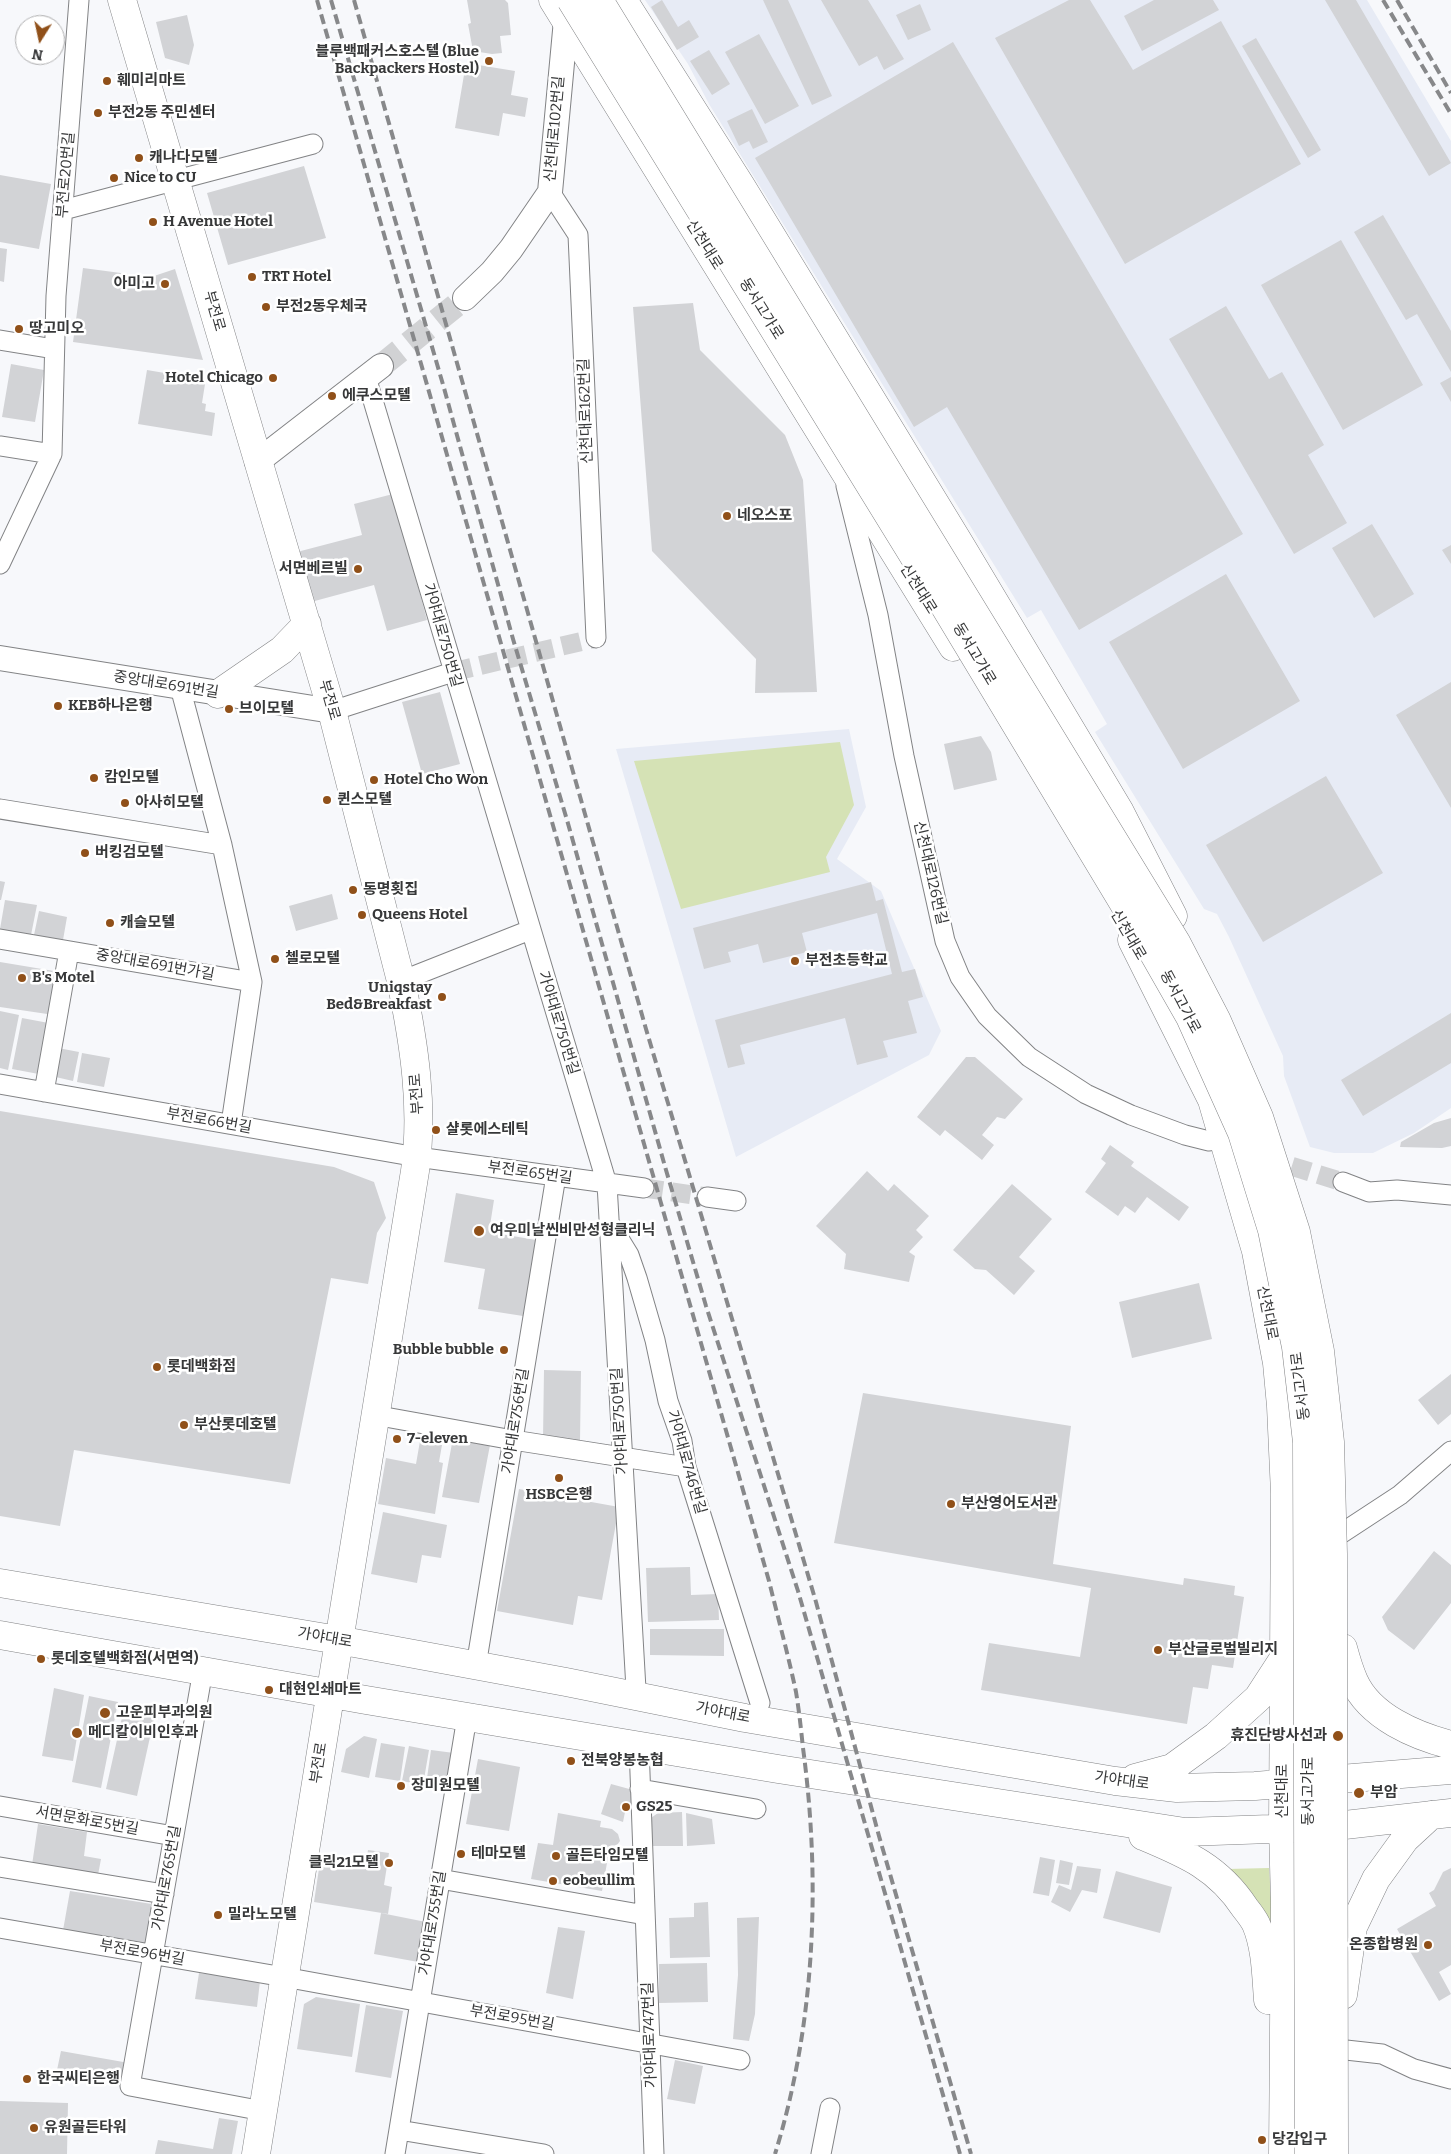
<!DOCTYPE html>
<html>
<head>
<meta charset="utf-8">
<style>
	body { margin:0 }
	#map { position:relative; width:1451px; height:2154px; overflow:hidden; background:#f7f8fb; font-family:Bitter,serif }
	canvas { display:block }
	.north { position:absolute; left:15px; top:15px; width:50px; height:50px; box-sizing:border-box; background:#fff; border:1px solid #afafb0; border-radius:50%; rotate:190deg; font-size:14px; font-weight:700; line-height:20px; text-align:center; color:#373839 }
	.north::after { content:''; display:block; margin:auto; width:18px; height:22px; background:#905019; clip-path:polygon(50% 0,100% 100%,50% 72%,0 100%) }
</style>
</head>
<body>
<div id="map">
<canvas width="1451" height="2154"></canvas>
<div class="north">N</div>
</div>
<script>
const context = document.querySelector('canvas').getContext('2d');
context.lineJoin = 'round';
function paint(path, color) { context.fillStyle = color; context.fill(path, 'evenodd'); }
function trace(path, color, width, dash) { context.strokeStyle = color; context.lineWidth = width; context.lineCap = dash ? 'butt' : 'round'; context.setLineDash(dash || []); context.stroke(path); }
function write(font, color, halo, rows, align = 'center') {
  context.font = font + ' Bitter,"Noto Sans KR",serif'; context.lineWidth = 5; context.setLineDash([]); context.textBaseline = 'middle'; context.strokeStyle = halo; context.fillStyle = color; for (const [text, x, y, turn = 0] of rows) {
    context.save(); context.translate(x, y); context.rotate((+turn || 0) * Math.PI / 180); context.textAlign = isNaN(turn) ? turn : align; if (halo) context.strokeText(text, 0, 0); context.fillText(text, 0, 0); context.restore();
  }
}
const built = new Path2D(`
	M 645,0 L 1367,0 L 1451,141 L 1451,1108 L 1414,1133 L 1373,1153 L 1334,1153 L 1310,1147 L 1284,1076 L 1283,1056 L 1229,937 L 1217,914 L 1204,909 L 1095,732 L 1107,724 L 1041,610 L 1027,618 L 709,104 L 688,64 Z
	M 849,729 L 866,807 L 837,859 L 881,891 L 941,1031 L 929,1055 L 736,1157 L 616,749 Z`);
const green = new Path2D(`
	M 840,742 L 854,805 L 826,857 L 830,872 L 681,909 L 634,761 Z
	M 1269,1868 L 1273,1927 L 1266,1930 C 1259,1899 1249,1891 1227,1869 Z`);
const building = new Path2D(`
	M 467,0 L 505,0 L 508,3 L 511,35 L 500,36 L 502,53 L 492,54 L 473,51 L 468,24 L 471,23 Z
	M 662,0 L 678,27 L 689,20 L 699,37 L 677,50 L 651,7 Z
	M 763,0 L 788,0 L 832,96 L 812,105 Z
	M 821,0 L 868,0 L 904,59 L 884,70 L 877,56 L 859,66 Z
	M 1069,0 L 1090,0 L 1133,70 L 1221,21 L 1301,164 L 1125,264 L 995,38 Z
	M 1154,0 L 1213,0 L 1219,10 L 1142,51 L 1124,16 Z
	M 1325,0 L 1356,0 L 1451,163 L 1429,176 Z
	M 920,4 L 931,30 L 908,40 L 896,15 Z
	M 187,15 L 194,45 L 189,65 L 165,58 L 156,22 Z
	M 759,34 L 799,106 L 765,124 L 725,52 Z
	M 1256,38 L 1321,150 L 1308,158 L 1242,46 Z
	M 953,42 L 1243,534 L 1079,630 L 947,407 L 914,427 L 755,158 Z
	M 709,50 L 730,84 L 712,95 L 690,61 Z
	M 466,63 L 515,71 L 511,95 L 528,98 L 525,117 L 503,113 L 499,136 L 455,128 Z
	M 752,109 L 768,142 L 753,149 L 749,141 L 739,146 L 727,121 Z
	M 304,166 L 326,238 L 228,265 L 207,193 Z
	M 0,175 L 51,184 L 39,249 L 0,242 Z
	M 1383,215 L 1451,331 L 1451,372 L 1417,314 L 1406,320 L 1354,232 Z
	M 1341,240 L 1423,385 L 1343,430 L 1261,285 Z
	M 0,248 L 7,249 L 4,282 L 0,281 Z
	M 83,268 L 151,277 L 175,269 L 203,360 L 73,342 Z
	M 693,303 L 700,350 L 785,435 L 803,480 L 817,692 L 755,693 L 756,659 L 652,551 L 633,307 Z
	M 1226,306 L 1269,379 L 1282,372 L 1324,445 L 1308,455 L 1347,523 L 1294,554 L 1169,339 Z
	M 11,364 L 44,370 L 35,422 L 2,417 Z
	M 147,370 L 194,378 L 194,382 L 205,384 L 202,403 L 206,404 L 205,411 L 215,413 L 212,436 L 138,424 Z
	M 1451,377 L 1451,402 L 1440,383 Z
	M 393,494 L 427,620 L 387,631 L 374,585 L 311,602 L 297,552 L 362,535 L 354,504 Z
	M 1372,524 L 1414,594 L 1374,618 L 1332,548 Z
	M 1451,545 L 1451,564 L 1442,550 Z
	M 1226,574 L 1300,701 L 1183,769 L 1109,642 Z
	M 1451,682 L 1451,808 L 1396,715 Z
	M 440,692 L 460,764 L 422,774 L 402,702 Z
	M 981,736 L 991,752 L 997,780 L 954,790 L 944,744 Z
	M 1326,776 L 1383,873 L 1263,942 L 1206,845 Z
	M 0,881 L 5,882 L 1,900 L 0,900 Z
	M 871,882 L 876,901 L 883,899 L 902,972 L 915,969 L 923,997 L 908,1001 L 917,1033 L 883,1041 L 888,1057 L 857,1065 L 845,1018 L 740,1045 L 745,1064 L 728,1068 L 715,1020 L 892,974 L 877,913 L 802,933 L 807,952 L 763,963 L 758,944 L 728,952 L 731,962 L 704,969 L 693,928 Z
	M 332,894 L 338,919 L 296,931 L 289,906 Z
	M 5,900 L 37,905 L 31,935 L 0,929 Z
	M 39,911 L 67,917 L 63,940 L 34,935 Z
	M 0,962 L 60,972 L 54,1015 L 0,1007 Z
	M 0,1011 L 19,1015 L 8,1070 L 0,1068 Z
	M 1451,1013 L 1451,1063 L 1363,1116 L 1341,1080 Z
	M 22,1018 L 54,1024 L 44,1075 L 12,1069 Z
	M 53,1047 L 79,1052 L 73,1081 L 47,1075 Z
	M 82,1053 L 110,1058 L 104,1087 L 77,1082 Z
	M 966,1057 L 975,1057 L 1023,1099 L 1005,1119 L 997,1117 L 982,1135 L 994,1145 L 982,1160 L 945,1130 L 940,1136 L 917,1117 Z
	M 0,1111 L 334,1167 L 374,1182 L 386,1218 L 377,1233 L 368,1284 L 331,1278 L 290,1484 L 74,1450 L 60,1526 L 0,1516 Z
	M 1451,1118 L 1451,1146 L 1442,1148 L 1400,1147 L 1401,1142 L 1434,1123 Z
	M 1110,1145 L 1134,1162 L 1131,1166 L 1189,1207 L 1179,1221 L 1147,1197 L 1135,1213 L 1125,1206 L 1118,1216 L 1085,1192 L 1106,1163 L 1101,1159 Z
	M 867,1171 L 888,1191 L 894,1184 L 929,1216 L 916,1230 L 923,1237 L 909,1252 L 915,1256 L 909,1282 L 844,1269 L 846,1254 L 816,1226 Z
	M 1012,1184 L 1052,1219 L 1019,1257 L 1035,1271 L 1014,1295 L 986,1270 L 975,1269 L 953,1250 Z
	M 456,1193 L 494,1200 L 489,1232 L 536,1240 L 523,1316 L 478,1309 L 485,1269 L 444,1262 Z
	M 1199,1283 L 1212,1339 L 1132,1358 L 1119,1302 Z
	M 544,1370 L 581,1371 L 580,1441 L 543,1439 Z
	M 1451,1374 L 1451,1414 L 1438,1425 L 1418,1400 Z
	M 863,1393 L 1071,1426 L 1053,1564 L 1183,1585 L 1184,1578 L 1235,1586 L 1234,1595 L 1244,1597 L 1233,1668 L 1212,1665 L 1208,1689 L 1193,1687 L 1187,1724 L 981,1690 L 989,1643 L 1080,1657 L 1091,1588 L 834,1543 Z
	M 453,1438 L 490,1445 L 479,1503 L 442,1497 Z
	M 420,1441 L 442,1445 L 439,1462 L 443,1463 L 435,1514 L 378,1504 L 386,1458 L 416,1464 Z
	M 519,1489 L 619,1507 L 602,1600 L 578,1596 L 573,1625 L 497,1611 Z
	M 383,1512 L 447,1525 L 441,1558 L 422,1555 L 417,1583 L 371,1574 Z
	M 1434,1551 L 1451,1565 L 1451,1603 L 1414,1650 L 1388,1630 L 1382,1617 Z
	M 690,1567 L 691,1595 L 718,1594 L 719,1620 L 648,1622 L 646,1568 Z
	M 650,1629 L 724,1629 L 724,1656 L 650,1655 Z
	M 54,1688 L 84,1695 L 73,1761 L 42,1756 Z
	M 89,1696 L 118,1702 L 101,1788 L 72,1782 Z
	M 125,1704 L 156,1710 L 137,1796 L 106,1789 Z
	M 364,1736 L 377,1739 L 369,1778 L 341,1772 L 346,1749 Z
	M 381,1743 L 405,1747 L 400,1781 L 375,1777 Z
	M 409,1746 L 429,1750 L 423,1785 L 402,1781 Z
	M 431,1750 L 454,1753 L 449,1788 L 426,1785 Z
	M 478,1759 L 520,1767 L 509,1831 L 466,1824 Z
	M 611,1784 L 633,1790 L 638,1808 L 625,1812 L 623,1822 L 601,1814 Z
	M 682,1812 L 683,1846 L 650,1846 L 648,1820 L 658,1813 Z
	M 558,1813 L 601,1821 L 600,1827 L 612,1829 L 618,1834 L 620,1841 L 617,1845 L 610,1846 L 602,1891 L 531,1879 L 538,1843 L 553,1845 Z
	M 686,1813 L 712,1819 L 715,1844 L 687,1846 Z
	M 38,1824 L 87,1832 L 84,1856 L 101,1859 L 98,1875 L 32,1865 Z
	M 368,1850 L 389,1853 L 384,1885 L 392,1887 L 388,1914 L 314,1902 L 321,1855 L 366,1862 Z
	M 1040,1857 L 1055,1860 L 1049,1896 L 1033,1893 Z
	M 1060,1860 L 1073,1863 L 1069,1885 L 1056,1883 Z
	M 1077,1866 L 1101,1869 L 1097,1893 L 1082,1890 L 1070,1912 L 1051,1902 L 1059,1885 L 1071,1890 Z
	M 1451,1868 L 1451,1965 L 1439,1972 L 1451,1994 L 1439,2001 L 1397,1929 L 1436,1906 L 1429,1893 L 1434,1890 L 1443,1872 Z
	M 1116,1871 L 1172,1887 L 1160,1933 L 1103,1918 Z
	M 70,1891 L 158,1905 L 152,1940 L 138,1948 L 62,1936 Z
	M 708,1902 L 710,1957 L 670,1958 L 669,1918 L 694,1917 L 694,1903 Z
	M 381,1913 L 431,1923 L 424,1963 L 374,1954 Z
	M 759,1917 L 755,2014 L 749,2041 L 733,2039 L 738,1975 L 737,1918 Z
	M 558,1927 L 585,1931 L 573,1999 L 546,1993 Z
	M 707,1963 L 708,2002 L 659,2003 L 659,1964 Z
	M 199,1973 L 260,1981 L 257,2007 L 195,1999 Z
	M 316,1997 L 360,2004 L 352,2057 L 297,2049 L 304,2004 Z
	M 366,2005 L 403,2011 L 391,2078 L 355,2072 Z
	M 61,2051 L 129,2063 L 125,2081 L 57,2070 Z
	M 675,2060 L 703,2066 L 695,2104 L 667,2099 Z
	M 0,2101 L 68,2103 L 67,2154 L 0,2154 Z
	M 219,2118 L 238,2121 L 232,2154 L 155,2154 L 158,2140 L 213,2149 Z`);
const minorTunnel = new Path2D(`
	M 453,672 L 596,638
	M 1265,1158 L 1343,1182
	M 644,1188 L 707,1197`);
const tertiaryTunnel = new Path2D(`
	M 381,366 L 465,298`);
const minor = new Path2D(`
	M 550,192 L 578,235 L 596,638
	M 63,210 L 313,144
	M 0,340 L 54,349
	M 366,377 L 607,1184 L 636,1689
	M 0,446 L 52,454
	M 846,486 L 878,615 L 904,756 L 945,941 L 960,977 L 987,1016 L 1029,1057 L 1086,1094 L 1131,1115 L 1185,1135 L 1209,1141
	M 0,564 L 52,454 L 56,296 L 79,0
	M 180,687 L 222,845 L 252,982 L 231,1124
	M 332,711 L 453,672
	M 0,809 L 222,845
	M 0,939 L 252,982
	M 401,981 L 530,930
	M 0,1084 L 417,1157 L 644,1188
	M 44,1092 L 69,951
	M 1343,1182 L 1369,1192 L 1397,1190 L 1451,1195
	M 707,1197 L 736,1201
	M 610,1224 L 629,1255 L 637,1278 L 655,1340 L 668,1401 L 682,1441 L 686,1467 L 760,1703
	M 374,1415 L 513,1440 L 686,1467
	M 1339,1535 L 1400,1495 L 1451,1451
	M 476,1666 L 556,1176
	M 203,1670 L 130,2086 L 263,2111
	M 639,1746 L 654,2154
	M 640,1789 L 756,1809
	M 0,1806 L 174,1836
	M 0,1867 L 164,1894
	M 440,1879 L 645,1915
	M 0,1928 L 284,1977 L 740,2060
	M 1346,2050 L 1382,2054 L 1414,2069 L 1451,2079
	M 399,2130 L 544,2154
	M 395,2154 L 467,1717
	M 821,2154 L 830,2108`);
const tertiary = new Path2D(`
	M 465,298 L 492,272 L 511,249 L 550,192 L 566,20
	M 257,462 L 381,366
	M 0,658 L 332,711`);
const secondary = new Path2D(`
	M 122,0 L 332,711 L 401,981 C 414,1043 424,1108 415,1171 L 256,2154
	M 553,0 L 953,647
	M 623,0 L 741,186 L 961,546 L 1120,812 L 1173,916
	M 218,694 L 282,650 L 307,624
	M 1132,940 L 1212,1100 L 1256,1251 L 1277,1363 L 1281,1406 L 1285,1493 L 1283,1827 L 1285,1902 L 1283,2154
	M 0,1583 L 338,1640 L 566,1682 L 745,1718 L 1115,1781 L 1177,1788 L 1255,1786 L 1451,1770
	M 0,1635 L 366,1700 L 778,1769 L 1185,1832 L 1327,1827 L 1451,1813
	M 1343,1648 C 1346,1659 1349,1670 1354,1681 C 1370,1717 1416,1736 1451,1745
	M 1135,1778 L 1172,1768 L 1216,1736 L 1258,1698 L 1284,1658
	M 1143,1836 C 1186,1854 1218,1867 1245,1908 C 1249,1913 1253,1918 1256,1924 C 1266,1948 1266,1975 1268,2000
	M 1343,1995 L 1353,1927 L 1376,1879 L 1405,1839 L 1431,1815`);
const rail = new Path2D(`
	M 317,0 L 769,1581 C 778,1618 788,1654 796,1692 C 799,1710 801,1729 803,1748 C 821,1882 815,2025 775,2154
	M 331,0 L 444,388 L 513,639 L 567,820 L 666,1170 L 706,1306 L 798,1591 L 960,2154
	M 354,0 L 646,1029 L 816,1602 L 879,1836 L 971,2154
	M 1383,0 L 1451,114
	M 1397,0 L 1451,93`);
const trunkBridge = new Path2D(`
	M 571,0 L 942,602 L 1150,947 L 1190,1017 L 1242,1133 L 1272,1230 L 1296,1347 L 1307,1442 L 1309,2154
	M 599,0 L 1176,942 L 1217,1021 L 1259,1117 L 1296,1232 L 1320,1351 L 1330,1442 L 1333,1554 L 1334,2154`);
const markers = [
	[489,61,5,"#905019"],
	[107,81,5,"#905019"],
	[98,113,5,"#905019"],
	[139,158,5,"#905019"],
	[114,178,5,"#905019"],
	[153,222,5,"#905019"],
	[252,277,5,"#905019"],
	[165,284,5,"#905019"],
	[266,307,5,"#905019"],
	[19,329,5,"#905019"],
	[273,378,5,"#905019"],
	[332,396,5,"#905019"],
	[727,516,5,"#905019"],
	[358,569,5,"#905019"],
	[58,706,5,"#905019"],
	[229,709,5,"#905019"],
	[94,778,5,"#905019"],
	[374,780,5,"#905019"],
	[327,800,5,"#905019"],
	[125,803,5,"#905019"],
	[85,853,5,"#905019"],
	[353,890,5,"#905019"],
	[362,915,5,"#905019"],
	[110,923,5,"#905019"],
	[275,959,5,"#905019"],
	[795,961,5,"#905019"],
	[22,978,5,"#905019"],
	[442,997,5,"#905019"],
	[436,1130,5,"#905019"],
	[479,1231,6,"#905019"],
	[504,1350,5,"#905019"],
	[157,1367,5,"#905019"],
	[184,1425,5,"#905019"],
	[397,1439,5,"#905019"],
	[559,1478,5,"#905019"],
	[951,1504,5,"#905019"],
	[1158,1650,5,"#905019"],
	[41,1659,5,"#905019"],
	[269,1690,5,"#905019"],
	[105,1713,6,"#905019"],
	[77,1733,6,"#905019"],
	[1338,1736,6,"#905019"],
	[571,1761,5,"#905019"],
	[401,1786,5,"#905019"],
	[1359,1793,6,"#905019"],
	[626,1807,5,"#905019"],
	[461,1854,5,"#905019"],
	[556,1856,5,"#905019"],
	[389,1863,5,"#905019"],
	[553,1881,5,"#905019"],
	[218,1915,5,"#905019"],
	[1428,1945,5,"#905019"],
	[27,2079,5,"#905019"],
	[34,2128,5,"#905019"],
	[1262,2140,5,"#905019"]
];
const poiNames = [
	["블루백패커스호스텔 (Blue",479,52,"right"],
	["Backpackers Hostel)",479,69,"right"],
	["훼미리마트",117,81],
	["부전2동 주민센터",108,113],
	["캐나다모텔",149,158],
	["Nice to CU",124,178],
	["H Avenue Hotel",163,222],
	["TRT Hotel",262,277],
	["아미고",155,284,"right"],
	["부전2동우체국",276,307],
	["땅고미오",29,329],
	["Hotel Chicago",263,378,"right"],
	["에쿠스모텔",342,396],
	["네오스포",737,516],
	["서면베르빌",348,569,"right"],
	["KEB하나은행",68,706],
	["브이모텔",239,709],
	["캄인모텔",104,778],
	["Hotel Cho Won",384,780],
	["퀸스모텔",337,800],
	["아사히모텔",135,803],
	["버킹검모텔",95,853],
	["동명횟집",363,890],
	["Queens Hotel",372,915],
	["캐슬모텔",120,923],
	["첼로모텔",285,959],
	["부전초등학교",805,961],
	["B's Motel",32,978],
	["Uniqstay",432,988,"right"],
	["Bed&Breakfast",432,1005,"right"],
	["샬롯에스테틱",446,1130],
	["여우미날씬비만성형클리닉",490,1231],
	["Bubble bubble",494,1350,"right"],
	["롯데백화점",167,1367],
	["부산롯데호텔",194,1425],
	["7-eleven",407,1439],
	["HSBC은행",559,1495,"center"],
	["부산영어도서관",961,1504],
	["부산글로벌빌리지",1168,1650],
	["롯데호텔백화점(서면역)",51,1659],
	["대현인쇄마트",279,1690],
	["고운피부과의원",116,1713],
	["메디칼이비인후과",88,1733],
	["휴진단방사선과",1327,1736,"right"],
	["전북양봉농협",581,1761],
	["장미원모텔",411,1786],
	["부암",1370,1793],
	["GS25",636,1807],
	["테마모텔",471,1854],
	["골든타임모텔",566,1856],
	["클릭21모텔",379,1863,"right"],
	["eobeullim",563,1881],
	["밀라노모텔",228,1915],
	["온종합병원",1418,1945,"right"],
	["한국씨티은행",37,2079],
	["유원골든타워",44,2128],
	["당감입구",1272,2140]
];
const streetNames = [
	["신천대로102번길",555,129,-85],
	["부전로20번길",66,175,-85],
	["신천대로",704,245,58],
	["동서고가로",761,309,58],
	["부전로",214,311,74],
	["신천대로162번길",586,411,-92],
	["신천대로",918,589,58],
	["가야대로750번길",442,635,74],
	["동서고가로",974,654,59],
	["중앙대로691번길",166,685,9],
	["부전로",329,700,74],
	["신천대로126번길",930,873,77],
	["신천대로",1128,935,60],
	["중앙대로691번가길",155,965,10],
	["동서고가로",1180,1002,62],
	["가야대로750번길",558,1023,73],
	["부전로",417,1094,-94],
	["부전로66번길",209,1121,10],
	["부전로65번길",530,1173,8],
	["신천대로",1267,1313,79],
	["동서고가로",1301,1386,-97],
	["가야대로756번길",516,1421,-81],
	["가야대로750번길",620,1421,-93],
	["가야대로746번길",686,1462,74],
	["가야대로",325,1638,10],
	["가야대로",723,1713,11],
	["부전로",319,1763,-81],
	["가야대로",1122,1781,8],
	["신천대로",1283,1791,-90],
	["동서고가로",1309,1791,-90],
	["서면문화로5번길",87,1821,10],
	["가야대로765번길",167,1878,-80],
	["가야대로755번길",433,1923,-81],
	["부전로96번길",142,1953,10],
	["부전로95번길",512,2018,10],
	["가야대로747번길",650,2035,-92]
];
paint(built, '#e7ebf5');
paint(green, '#d5e2b5');
paint(building, '#d2d3d6');
trace(minorTunnel, '#d1d2d4', 19, [19, 9]);
trace(tertiaryTunnel, '#d1d2d4', 24, [24, 12]);
trace(minor, '#828385', 21);
trace(tertiary, '#828385', 26);
trace(secondary, '#828385', 29);
trace(minor, '#fff', 19);
trace(tertiary, '#fff', 24);
trace(secondary, '#fff', 28);
trace(rail, '#87888a', 4, [10, 5]);
trace(trunkBridge, '#828385', 29, []);
trace(trunkBridge, '#fff', 28);
for (const [x, y, r, color] of markers) { const dot = new Path2D(); dot.arc(x, y, r, 0, 2 * Math.PI); context.fillStyle = color; context.fill(dot); trace(dot, '#fff', 2); }
write('bold 15px', '#373839', '#fff', poiNames, 'left');
write('15px', '#373839', '#fff', streetNames);
</script>
</body>
</html>
